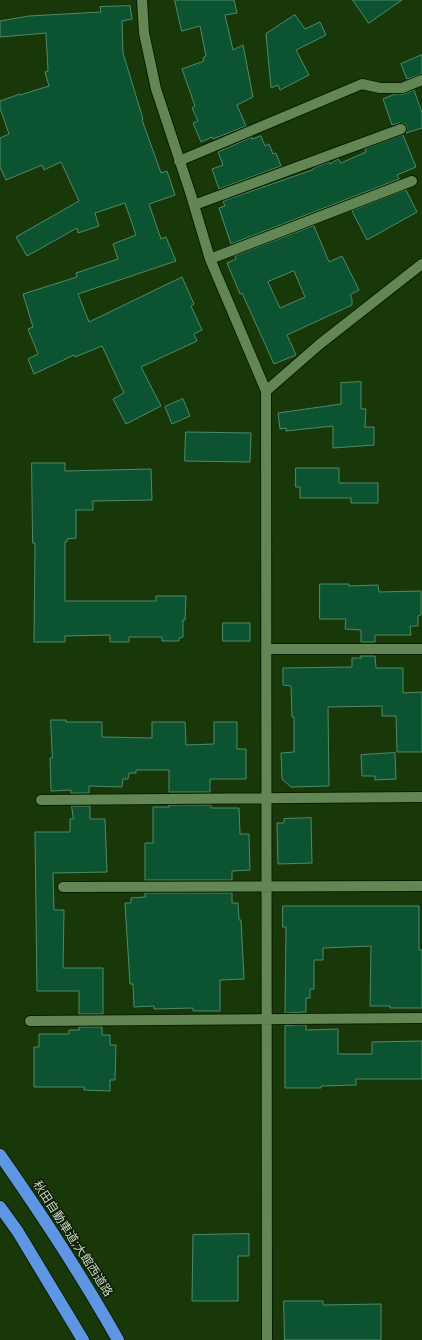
<!DOCTYPE html>
<html>
<head>
<meta charset="utf-8">
<style>
	body { margin:0 }
	canvas { display:block; background:#193809 }
</style>
</head>
<body>
<canvas width="422" height="1340"></canvas>
<script>
const context = document.querySelector('canvas').getContext('2d');
context.lineJoin = 'round';
function paint(path, color) { context.fillStyle = color; context.fill(path, 'evenodd'); }
function trace(path, color, width, dash) { context.strokeStyle = color; context.lineWidth = width; context.lineCap = dash ? 'butt' : 'round'; context.setLineDash(dash || []); context.stroke(path); }
function write(font, color, halo, rows, align = 'center') {
  context.font = font + ' Poppins,"Noto Sans JP",sans-serif'; context.lineWidth = 3; context.setLineDash([]); context.textBaseline = 'middle'; context.strokeStyle = halo; context.fillStyle = color; for (const [text, x, y, turn = 0] of rows) {
    context.save(); context.translate(x, y); context.rotate((+turn || 0) * Math.PI / 180); context.textAlign = isNaN(turn) ? turn : align; if (halo) context.strokeText(text, 0, 0); context.fillText(text, 0, 0); context.restore();
  }
}
const building = new Path2D(`
	M 175,0 L 234,0 L 237,13 L 225,15 L 233,50 L 243,45 L 253,97 L 237,105 L 246,126 L 213,139 L 212,137 L 201,142 L 193,123 L 198,121 L 192,108 L 195,106 L 182,69 L 204,61 L 203,58 L 206,56 L 200,26 L 182,31 Z
	M 353,0 L 402,0 L 369,23 Z
	M 130,6 L 132,19 L 122,21 L 123,53 L 143,119 L 142,120 L 161,173 L 167,171 L 175,195 L 149,204 L 161,239 L 166,237 L 176,261 L 78,294 L 89,322 L 182,277 L 194,304 L 191,306 L 202,330 L 194,334 L 197,341 L 141,367 L 161,406 L 126,424 L 113,399 L 124,393 L 102,346 L 75,357 L 74,355 L 34,374 L 28,359 L 38,354 L 28,329 L 33,327 L 23,294 L 77,277 L 76,273 L 118,259 L 113,244 L 136,235 L 125,203 L 95,213 L 99,226 L 78,233 L 77,228 L 27,256 L 16,237 L 79,201 L 61,162 L 44,170 L 42,165 L 6,180 L 0,167 L 0,138 L 9,134 L 0,108 L 0,101 L 20,94 L 20,95 L 49,86 L 45,72 L 48,71 L 46,33 L 0,37 L 0,21 L 29,16 L 101,12 L 100,7 Z
	M 295,15 L 305,29 L 320,22 L 326,35 L 296,50 L 309,75 L 280,90 L 278,85 L 271,88 L 266,34 Z
	M 422,55 L 422,74 L 407,79 L 401,64 Z
	M 414,90 L 422,113 L 422,128 L 406,133 L 407,127 L 405,124 L 399,123 L 392,125 L 383,99 L 395,94 L 404,94 Z
	M 403,135 L 416,167 L 397,175 L 399,179 L 231,244 L 219,208 L 225,206 L 223,201 L 312,170 L 316,167 L 329,162 L 330,164 L 338,159 L 341,163 L 366,152 L 365,149 Z
	M 261,136 L 265,146 L 269,144 L 273,154 L 276,153 L 281,166 L 219,189 L 212,169 L 223,165 L 218,152 L 252,137 L 252,139 Z
	M 406,190 L 417,212 L 367,240 L 352,211 Z
	M 314,226 L 329,262 L 342,256 L 359,290 L 350,295 L 352,299 L 352,305 L 287,335 L 296,355 L 274,364 L 242,293 L 240,294 L 227,263 L 236,259 L 235,256 ZM 294,271 L 305,297 L 280,308 L 268,282 Z
	M 361,382 L 361,409 L 366,409 L 365,427 L 374,427 L 374,445 L 333,448 L 333,426 L 286,431 L 286,428 L 280,429 L 278,413 L 341,404 L 341,383 Z
	M 183,399 L 190,416 L 172,424 L 165,407 Z
	M 186,432 L 251,433 L 250,462 L 185,461 Z
	M 32,463 L 65,463 L 65,471 L 151,469 L 152,500 L 93,501 L 93,510 L 76,510 L 76,538 L 67,539 L 67,542 L 65,542 L 65,601 L 156,601 L 156,596 L 186,596 L 185,620 L 183,620 L 183,637 L 179,638 L 179,641 L 162,641 L 162,637 L 129,637 L 129,642 L 110,642 L 110,635 L 65,636 L 65,642 L 34,642 L 35,543 L 33,543 Z
	M 296,468 L 339,468 L 339,483 L 378,483 L 378,503 L 351,503 L 351,498 L 300,498 L 300,487 L 296,487 Z
	M 320,584 L 349,584 L 349,586 L 378,585 L 379,592 L 421,591 L 421,615 L 418,616 L 418,626 L 410,626 L 411,635 L 375,635 L 375,642 L 361,642 L 361,630 L 345,629 L 346,619 L 320,619 Z
	M 223,623 L 250,623 L 250,641 L 223,641 Z
	M 361,656 L 375,656 L 376,668 L 403,668 L 403,693 L 422,692 L 422,752 L 397,752 L 396,716 L 382,716 L 382,706 L 328,707 L 329,786 L 291,787 L 282,779 L 281,753 L 294,752 L 294,717 L 292,717 L 291,686 L 283,685 L 283,668 L 352,667 L 352,658 L 361,658 Z
	M 51,720 L 66,720 L 66,722 L 102,722 L 102,737 L 152,738 L 152,722 L 185,722 L 186,745 L 214,744 L 214,722 L 237,722 L 237,749 L 246,749 L 246,779 L 210,779 L 210,792 L 169,792 L 169,770 L 136,770 L 136,773 L 129,773 L 128,779 L 123,779 L 122,787 L 89,786 L 89,793 L 71,793 L 71,790 L 51,791 L 50,758 L 52,758 Z
	M 395,753 L 396,779 L 375,780 L 375,776 L 362,776 L 361,755 Z
	M 169,805 L 211,805 L 211,808 L 239,808 L 240,834 L 249,834 L 250,870 L 232,871 L 232,880 L 145,880 L 145,843 L 153,843 L 153,807 L 169,807 Z
	M 72,806 L 90,806 L 90,819 L 105,819 L 107,872 L 53,873 L 54,910 L 64,910 L 63,968 L 103,968 L 103,1014 L 79,1014 L 79,991 L 37,991 L 35,832 L 70,832 L 70,819 L 73,819 Z
	M 311,818 L 312,863 L 278,864 L 277,823 L 284,823 L 284,819 Z
	M 145,893 L 232,893 L 232,903 L 238,903 L 239,920 L 241,920 L 244,979 L 220,980 L 220,1011 L 193,1011 L 193,1008 L 154,1009 L 154,1006 L 134,1007 L 133,984 L 130,984 L 125,903 L 131,903 L 131,898 L 145,897 Z
	M 283,906 L 419,906 L 419,950 L 422,950 L 422,1008 L 390,1008 L 390,1006 L 370,1006 L 371,946 L 323,948 L 323,960 L 314,960 L 314,989 L 310,989 L 310,998 L 306,998 L 306,1012 L 285,1013 L 286,927 L 283,927 Z
	M 306,1025 L 306,1030 L 338,1029 L 338,1054 L 372,1054 L 372,1042 L 422,1041 L 422,1079 L 356,1079 L 356,1085 L 321,1086 L 321,1088 L 285,1088 L 285,1026 Z
	M 79,1027 L 102,1027 L 102,1035 L 110,1035 L 110,1045 L 116,1045 L 115,1080 L 110,1080 L 110,1091 L 84,1090 L 84,1087 L 34,1087 L 34,1047 L 39,1047 L 39,1034 L 69,1034 L 69,1030 L 79,1030 Z
	M 249,1234 L 249,1256 L 238,1256 L 238,1301 L 192,1301 L 193,1235 Z
	M 284,1301 L 323,1301 L 323,1305 L 381,1304 L 381,1340 L 285,1340 Z`);
const street = new Path2D(`
	M 142,0 L 144,33 L 156,89 L 191,195 L 210,259 L 266,391 L 267,1340
	M 179,161 L 362,84 L 380,88 L 402,88 L 422,80
	M 194,205 L 401,129
	M 210,259 L 412,181
	M 266,391 L 320,344 L 422,264
	M 266,649 L 422,649
	M 41,800 L 422,797
	M 63,887 L 422,886
	M 30,1021 L 422,1018`);
const highway = new Path2D(`
	M 0,1155 C 42,1215 82,1276 118,1340
	M 0,1207 L 18,1232 L 83,1340`);
const streetNames = [
	["秋田自動車道;大館西道路",72,1239,57]
];
paint(building, '#0c5332');
trace(building, '#4f8a67', 1);
trace(street, '#071e00', 12);
trace(highway, '#071e00', 14);
trace(street, '#638655', 10);
trace(highway, '#5e96e4', 12);
write('12px', '#c6d9bf', '#0e1c08', streetNames);
</script>
</body>
</html>
